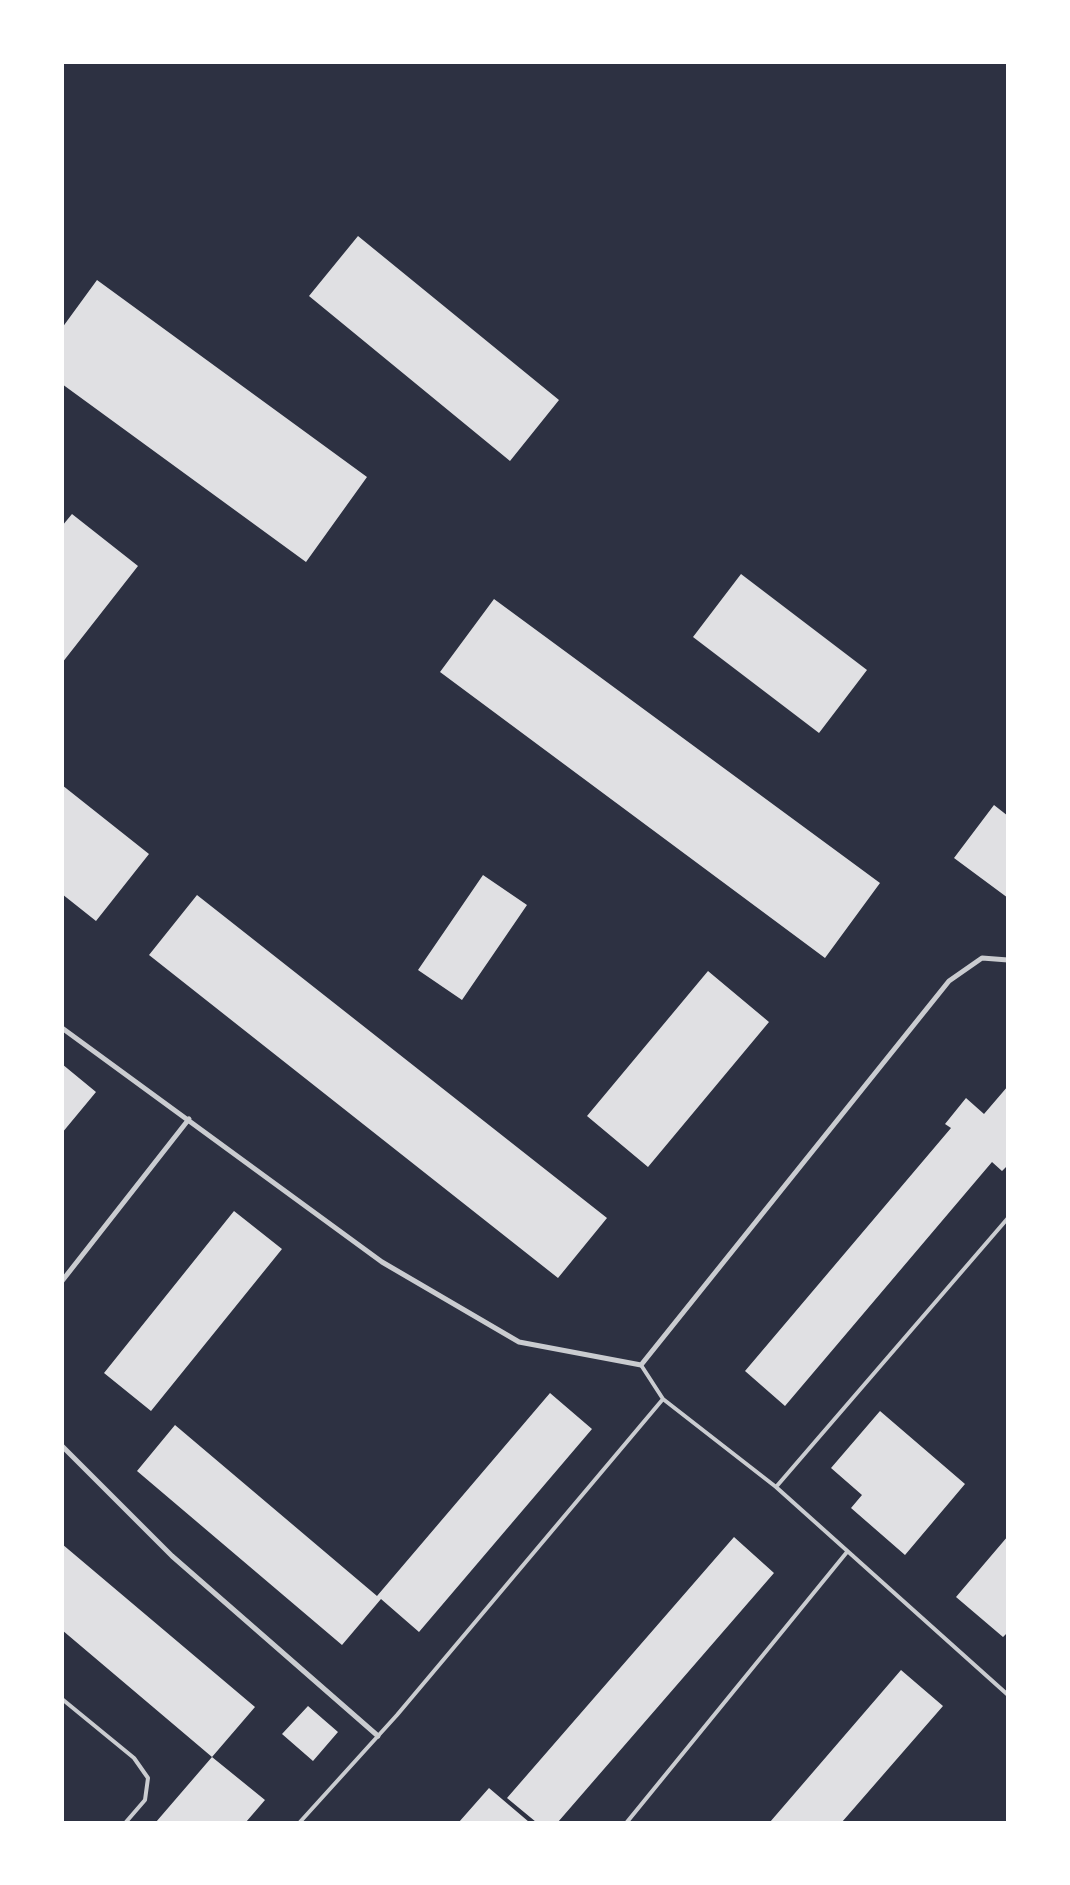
<!DOCTYPE html>
<html>
<head>
<meta charset="utf-8">
<style>
	body { margin:0 }
	#map { position:relative; width:1070px; height:1885px; overflow:hidden; background:#2d3142; font-family:Mulish,sans-serif }
	canvas { display:block }
	.frame { position:absolute; inset:0; border:64px solid #fff; pointer-events:none }
</style>
</head>
<body>
<div id="map">
<canvas width="1070" height="1885"></canvas>
<div class="frame"></div>
</div>
<script>
const context = document.querySelector('canvas').getContext('2d');
context.lineJoin = 'round';
function paint(path, color) { context.fillStyle = color; context.fill(path, 'evenodd'); }
function trace(path, color, width, dash) { context.strokeStyle = color; context.lineWidth = width; context.lineCap = dash ? 'butt' : 'round'; context.setLineDash(dash || []); context.stroke(path); }
const building = new Path2D(`
	M 358,236 L 559,400 L 510,461 L 309,296 Z
	M 97,280 L 367,477 L 306,562 L 62,384 L 62,328 Z
	M 72,514 L 138,566 L 62,663 L 62,526 Z
	M 741,574 L 867,670 L 819,733 L 693,637 Z
	M 494,599 L 880,883 L 825,958 L 440,672 Z
	M 62,785 L 149,854 L 96,921 L 62,894 Z
	M 994,805 L 1008,816 L 1008,898 L 954,858 Z
	M 483,875 L 527,905 L 462,1000 L 418,970 Z
	M 197,895 L 607,1218 L 558,1278 L 149,955 Z
	M 708,971 L 769,1022 L 648,1167 L 587,1116 Z
	M 62,1064 L 96,1092 L 62,1133 Z
	M 1008,1086 L 1008,1165 L 1002,1171 L 992,1162 L 785,1406 L 745,1371 L 951,1128 L 945,1124 L 966,1098 L 984,1114 Z
	M 234,1211 L 282,1249 L 151,1411 L 104,1373 Z
	M 550,1393 L 592,1429 L 419,1632 L 381,1599 L 342,1645 L 137,1471 L 175,1425 L 377,1596 Z
	M 880,1411 L 965,1484 L 905,1555 L 851,1508 L 862,1495 L 831,1468 Z
	M 1008,1536 L 1008,1632 L 1003,1637 L 956,1597 Z
	M 734,1537 L 774,1573 L 558,1822 L 536,1822 L 507,1798 Z
	M 62,1544 L 255,1707 L 212,1757 L 62,1630 Z
	M 901,1670 L 943,1706 L 842,1822 L 770,1822 Z
	M 308,1706 L 338,1732 L 313,1761 L 282,1734 Z
	M 212,1757 L 265,1800 L 246,1822 L 156,1822 Z
	M 489,1788 L 529,1822 L 459,1822 Z`);
const service = new Path2D(`
	M 641,1365 L 663,1399 L 776,1487 L 1008,1695
	M 776,1487 L 1008,1218
	M 62,1699 L 134,1758 L 148,1778 L 145,1800 L 126,1822
	M 300,1822 L 397,1715 L 663,1399
	M 627,1822 L 847,1552`);
const minor = new Path2D(`
	M 62,1028 L 382,1262 L 519,1342 L 641,1365 L 949,981 L 982,958 L 1008,960
	M 62,1281 L 189,1119
	M 62,1446 L 172,1556 L 378,1736`);
paint(building, '#e0e0e3');
trace(service, '#caccd0', 4);
trace(minor, '#caccd0', 5);
</script>
</body>
</html>
